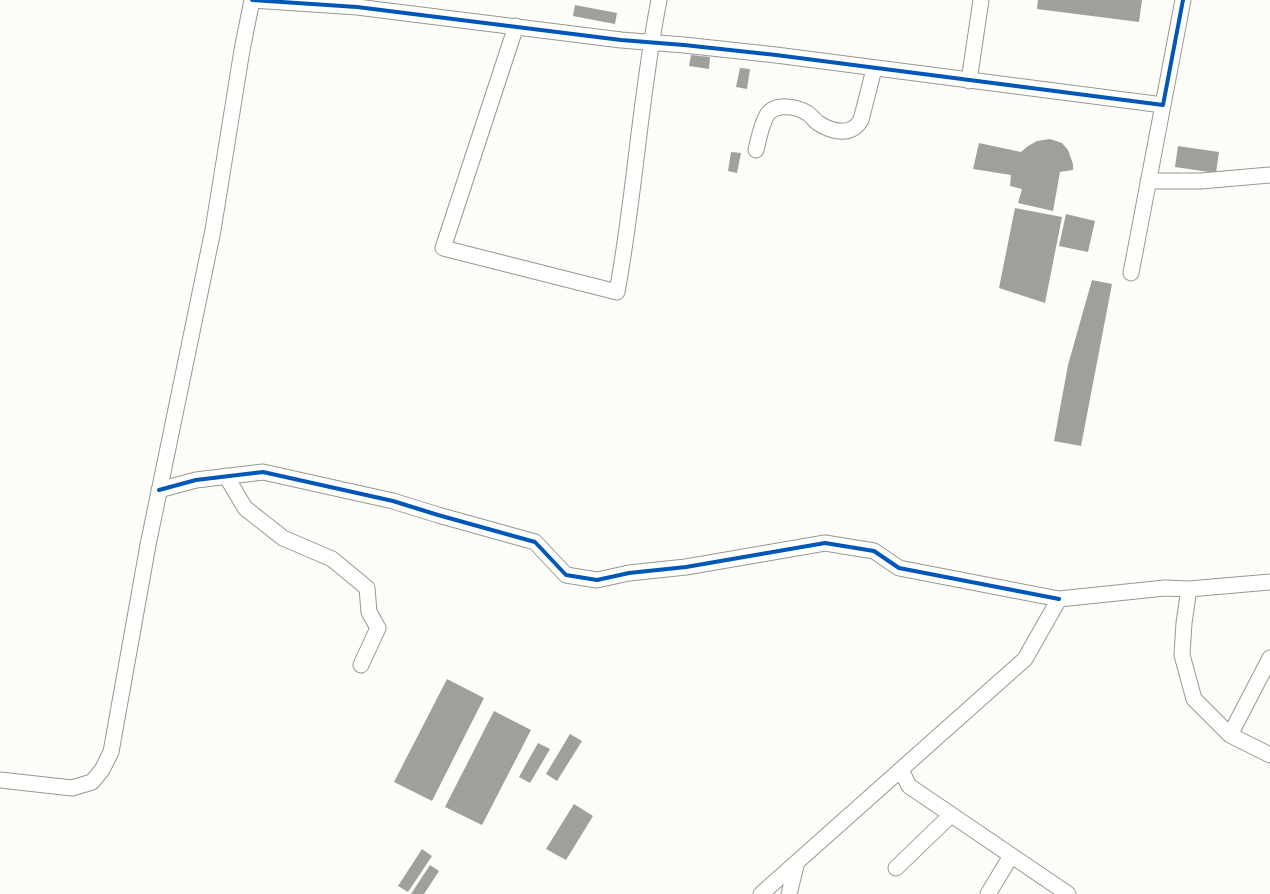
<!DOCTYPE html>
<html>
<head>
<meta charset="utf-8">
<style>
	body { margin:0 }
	canvas { display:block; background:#fdfcf7 }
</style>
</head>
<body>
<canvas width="1270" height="894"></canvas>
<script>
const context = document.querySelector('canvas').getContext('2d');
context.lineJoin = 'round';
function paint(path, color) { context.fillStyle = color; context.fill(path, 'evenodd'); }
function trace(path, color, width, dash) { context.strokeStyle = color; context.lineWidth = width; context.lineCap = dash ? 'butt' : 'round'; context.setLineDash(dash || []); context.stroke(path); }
const building = new Path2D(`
	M 1038,0 L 1142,0 L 1139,22 L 1037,9 Z
	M 575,5 L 617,13 L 615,24 L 573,16 Z
	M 691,55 L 710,57 L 709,69 L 689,66 Z
	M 740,68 L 750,69 L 747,89 L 736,87 Z
	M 1050,139 L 1062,143 L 1068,150 L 1073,164 L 1073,170 L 1060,172 L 1053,211 L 1018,203 L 1022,189 L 1010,186 L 1011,175 L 973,169 L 979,143 L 1021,152 L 1028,146 L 1037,141 Z
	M 1178,146 L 1219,152 L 1216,173 L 1175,167 Z
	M 731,152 L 741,153 L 737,173 L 728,171 Z
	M 1015,208 L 1062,217 L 1045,303 L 999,288 Z
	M 1066,214 L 1095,221 L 1088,252 L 1059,246 Z
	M 1092,280 L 1112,284 L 1081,446 L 1054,441 L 1068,365 Z
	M 447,679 L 484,698 L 432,801 L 394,782 Z
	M 494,711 L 531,730 L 482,825 L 445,807 Z
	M 570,734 L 582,741 L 557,781 L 546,774 Z
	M 538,743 L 550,749 L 530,783 L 519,777 Z
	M 574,804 L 593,816 L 566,860 L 546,849 Z
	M 422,849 L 432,856 L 408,892 L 398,886 Z
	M 430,865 L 439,871 L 424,894 L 411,894 Z`);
const minor = new Path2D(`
	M 252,0 L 357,7 L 621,40 L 684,45 L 776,55 L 1163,105
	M 516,26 L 443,248 L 617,292 C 635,195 640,96 659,0
	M 969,81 L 981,0
	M 756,150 C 759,138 761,125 767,115 C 775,103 796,106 807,113 C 811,115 814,120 818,123 C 832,132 851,137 861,120 L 874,69
	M 1148,181 L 1201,181 L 1270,175
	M 1131,273 L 1183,0
	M 226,476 L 245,508 L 283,538 L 332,559 L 367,588 L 369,612 L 378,628 L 361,665
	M 159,490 L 196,480 L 263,472 L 393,501 L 438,515 L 535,542 L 566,575 L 597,580 L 629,573 L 686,567 L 825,543 L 874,551 L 899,568 L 1059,599
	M 1189,589 L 1184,623 L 1182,655 L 1194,699 L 1230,735 L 1270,755
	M 1230,735 L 1270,658
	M 901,770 L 909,786 L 1068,894
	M 0,780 L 72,788 L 92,782 L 102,770 L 111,752 L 148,545 L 213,230 L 242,50 L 252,0
	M 896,868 L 951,815
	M 761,894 L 1025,659 L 1059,599 L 1165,588 L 1189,589 L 1270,582
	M 789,894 L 797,862
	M 988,894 L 1011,856`);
const cycleway = new Path2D(`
	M 252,0 L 357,7 L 621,40 L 684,45 L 776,55 L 1163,105 L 1183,0
	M 159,490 L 196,480 L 263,472 L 393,501 L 438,515 L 535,542 L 566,575 L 597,580 L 629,573 L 686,567 L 825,543 L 874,551 L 899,568 L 1059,599`);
paint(building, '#a19f9c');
trace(minor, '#979795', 17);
trace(minor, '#fffffe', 15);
trace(cycleway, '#0057b8', 4);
</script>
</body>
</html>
